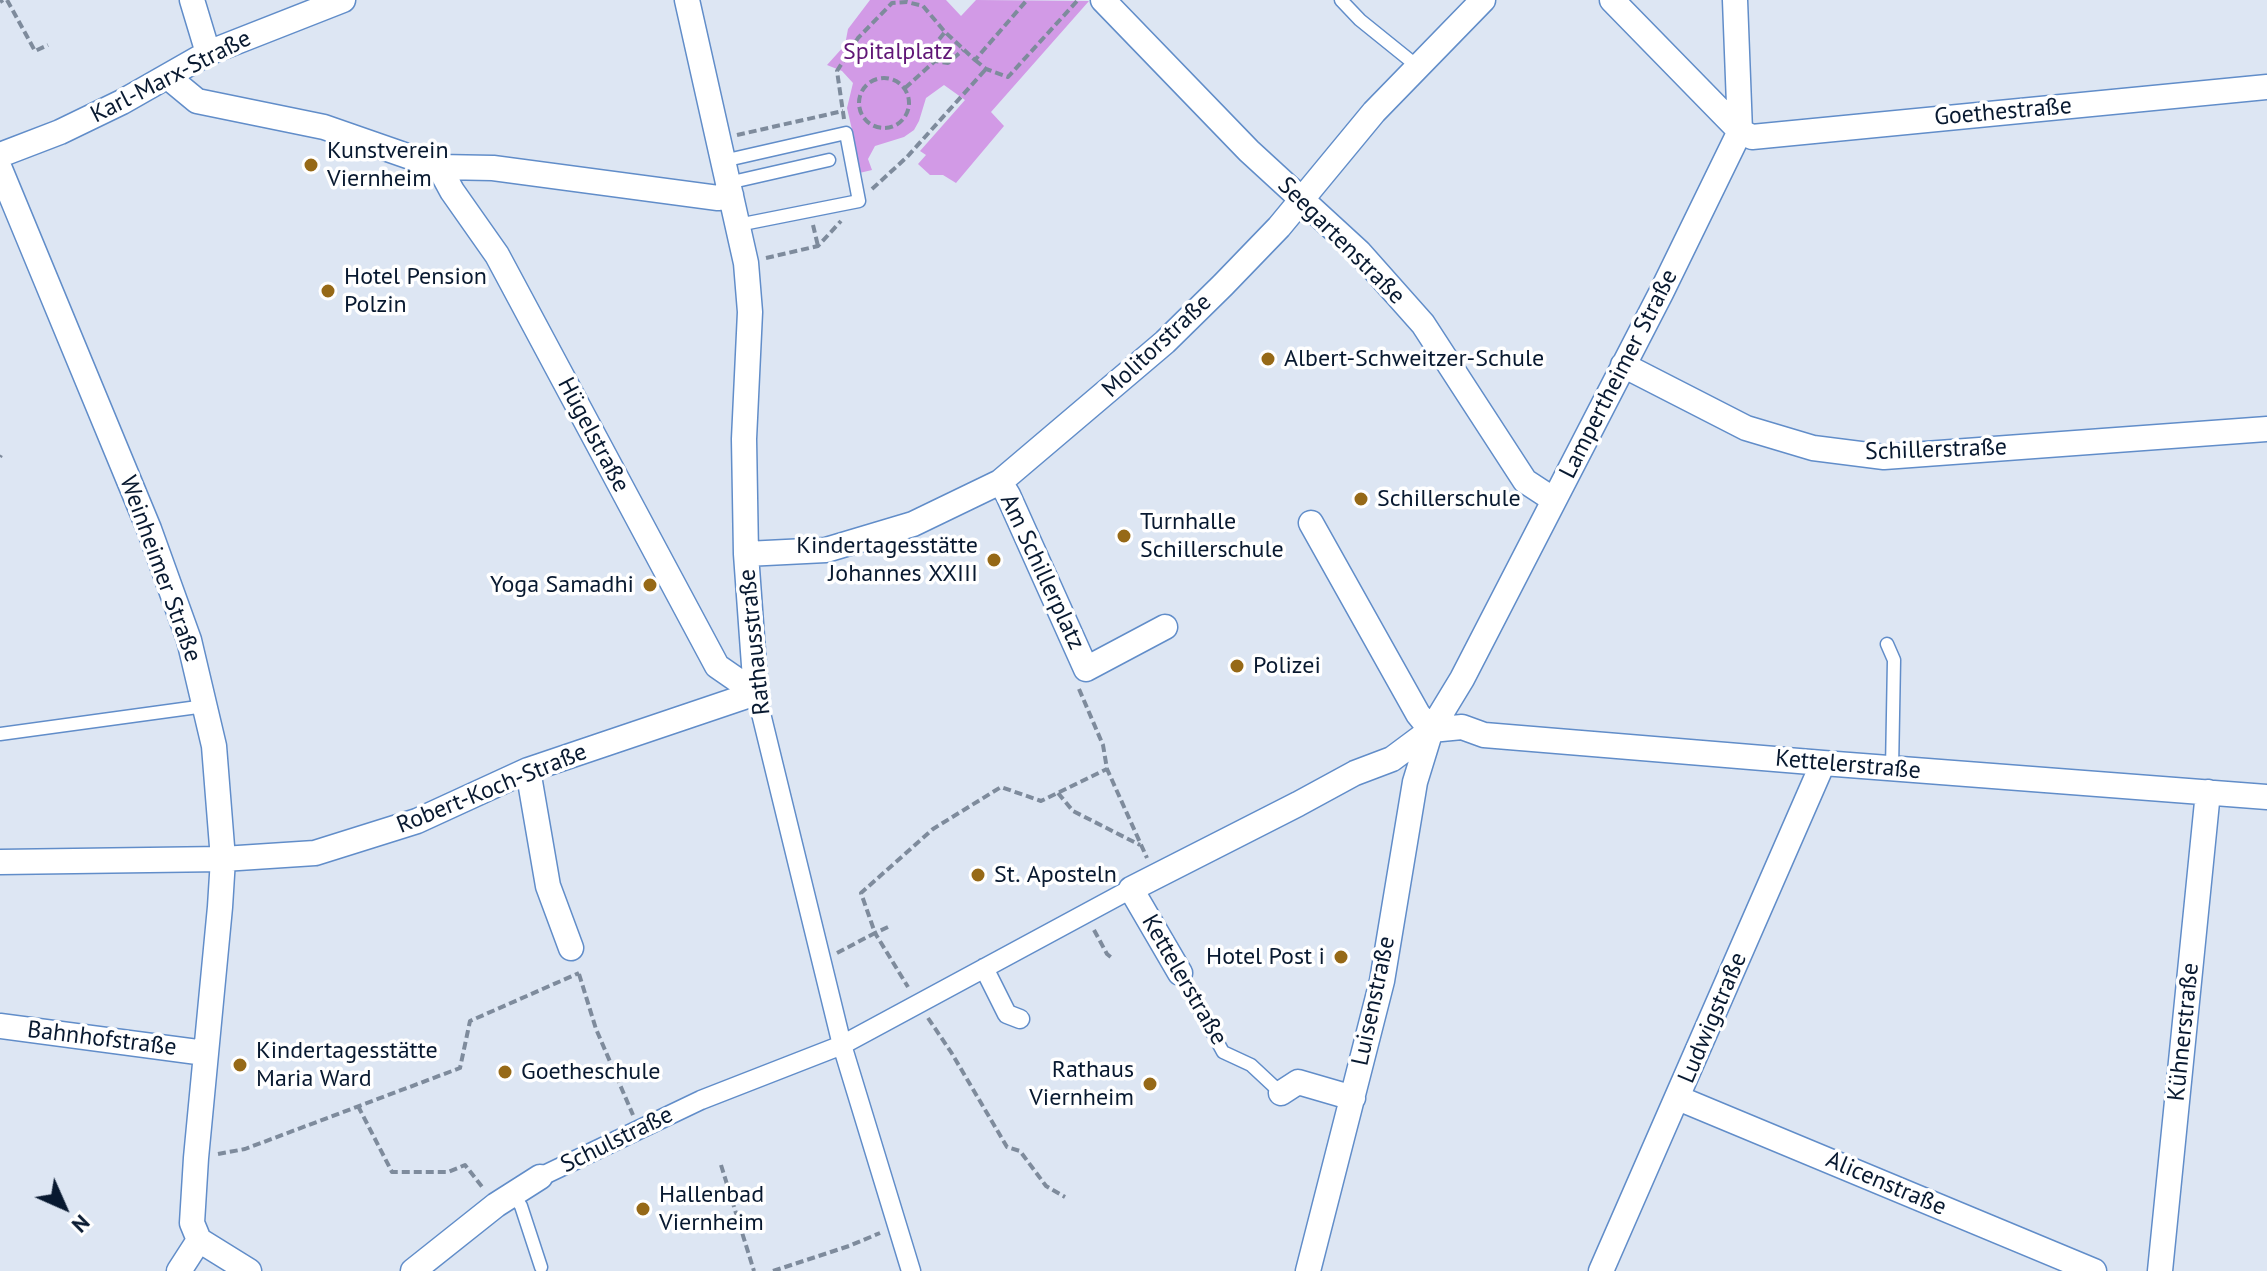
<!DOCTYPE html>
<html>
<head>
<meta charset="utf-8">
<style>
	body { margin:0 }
	#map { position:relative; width:2267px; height:1271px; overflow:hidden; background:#dde6f3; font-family:"PT Sans",sans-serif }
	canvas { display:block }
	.north { position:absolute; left:24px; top:1167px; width:80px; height:80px; -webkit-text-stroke:6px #fff; paint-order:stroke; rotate:135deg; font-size:22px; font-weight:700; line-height:32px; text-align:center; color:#081930 }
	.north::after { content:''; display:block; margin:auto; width:28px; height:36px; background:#081930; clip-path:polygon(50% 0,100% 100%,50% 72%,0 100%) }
</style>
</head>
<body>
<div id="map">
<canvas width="2267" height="1271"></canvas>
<div class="north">N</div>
</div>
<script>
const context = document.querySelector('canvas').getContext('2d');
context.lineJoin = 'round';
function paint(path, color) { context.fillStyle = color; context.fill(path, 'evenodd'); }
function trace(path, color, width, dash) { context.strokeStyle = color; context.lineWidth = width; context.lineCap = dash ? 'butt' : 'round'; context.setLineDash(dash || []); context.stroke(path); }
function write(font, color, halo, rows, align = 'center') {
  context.font = font + ' "PT Sans",sans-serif'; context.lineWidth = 7; context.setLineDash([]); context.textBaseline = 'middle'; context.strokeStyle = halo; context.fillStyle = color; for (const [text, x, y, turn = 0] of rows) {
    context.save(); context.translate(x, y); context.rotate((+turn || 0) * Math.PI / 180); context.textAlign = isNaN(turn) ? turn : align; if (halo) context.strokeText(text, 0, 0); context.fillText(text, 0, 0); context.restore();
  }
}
const green = new Path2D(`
	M 870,0 L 946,0 L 961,16 L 976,0 L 1089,1 L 991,112 L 1004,126 L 956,183 L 943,175 L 930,175 L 918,164 L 926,155 L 920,151 L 965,100 L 944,85 L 926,98 L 919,121 L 914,130 L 904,137 L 875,146 L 868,159 L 872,170 L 855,174 L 851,139 L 853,134 L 847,108 L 853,83 L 842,71 L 827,65 L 845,45 L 848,29 Z`);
const path = new Path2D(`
	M 7,0 L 35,51 L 48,45
	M 0,2 L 3,0
	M 975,60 L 986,69 L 1008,77 L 1078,0
	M 935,61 L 933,47 L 945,32
	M859 103a25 25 0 1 1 50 0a25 25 0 1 1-50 0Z
	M 905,88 L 935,61 L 948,63 L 963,50
	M 844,119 L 837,71 L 858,38 L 892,3 L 907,2 L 923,6 L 945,32 L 975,60 L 1027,0
	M 737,135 L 843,111
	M 872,189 L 907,157 L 986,69
	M 813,225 L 818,246
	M 766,258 L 818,246 L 841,221
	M 0,457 L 1,455
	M 1079,689 L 1103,745 L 1107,769 L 1147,858
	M 1058,793 L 1073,811 L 1140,845
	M 888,927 L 875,933 L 908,987
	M 1094,930 L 1107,954 L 1112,958
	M 837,953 L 875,933 L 861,893 L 933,829 L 1001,787 L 1041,801 L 1107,769
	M 579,974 L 596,1029 L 633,1115
	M 928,1018 L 951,1052 L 1007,1147 L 1020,1151 L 1046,1186 L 1065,1197
	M 358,1106 L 392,1172 L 448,1172 L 465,1165 L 483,1188
	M 218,1154 L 245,1149 L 460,1068 L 470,1021 L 579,973
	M 721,1165 L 754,1271
	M 773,1271 L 849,1246 L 880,1233`);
const service = new Path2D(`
	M 1341,0 L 1360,20 L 1417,66
	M 723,161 L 846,133 L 859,201 L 738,225
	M 728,183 L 829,160
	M 1887,644 L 1894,660 L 1892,769
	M 0,734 L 205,706
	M 1180,973 L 1223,1052 L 1251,1065 L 1281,1093
	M 513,1194 L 521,1206 L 541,1267`);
const pedestrian = new Path2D(`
	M 756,693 L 842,1045 L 911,1271
	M 984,968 L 1007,1014 L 1020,1019
	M 540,1177 L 701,1100 L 842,1045 L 1131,889`);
const minor = new Path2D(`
	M 192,0 L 208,53
	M 687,0 L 746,263 L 750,312 L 744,439 L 746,554 L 756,693
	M 1103,0 L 1249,151 L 1359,252 L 1423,324 L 1525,481 L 1554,500
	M 1612,0 L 1740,131 L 1752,137 L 2267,87
	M 168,77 L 197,101 L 324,127 L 439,167 L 452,191 L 497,255 L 717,666 L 756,693
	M 0,155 L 60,132 L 122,102 L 208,53 L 343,0
	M 439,167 L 493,168 L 718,198 L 731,195
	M 0,169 L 149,529 L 189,640 L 214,746 L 223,859 L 220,907 L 196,1158 L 192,1223 L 199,1240
	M 1623,365 L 1746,428 L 1813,448 L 1884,457 L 2267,429
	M 1000,482 L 1008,495 L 1086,669 L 1165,627
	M 1311,523 L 1418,714 L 1431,730
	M 746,554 L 826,550 L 913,524 L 1000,482 L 1165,342 L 1223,285 L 1279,227 L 1374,112 L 1483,0
	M 528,770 L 548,886 L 571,948
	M 0,862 L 223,859 L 315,853 L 417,821 L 528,770 L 756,693
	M 1180,973 L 1131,889 L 1298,804 L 1355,773 L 1392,759 L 1431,730 L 1462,727 L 1484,735 L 1823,763 L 2267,797
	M 0,1026 L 205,1053
	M 1281,1093 L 1298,1082 L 1353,1098
	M 1678,1098 L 2094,1271
	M 199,1240 L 249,1271
	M 179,1271 L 199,1240
	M 413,1271 L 496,1205 L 540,1177
	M 1308,1271 L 1382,981 L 1415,782 L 1431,730 L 1462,679 L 1661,293 L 1740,131 L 1735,0
	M 1601,1271 L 1823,763
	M 2160,1271 L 2208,792`);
const markers = [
	[311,165,8,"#966917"],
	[328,291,8,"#966917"],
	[1268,359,8,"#966917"],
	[1361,499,8,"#966917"],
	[1124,536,8,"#966917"],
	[994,560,8,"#966917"],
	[650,585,8,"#966917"],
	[1237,666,8,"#966917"],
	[978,875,8,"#966917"],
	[1341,957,8,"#966917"],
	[240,1065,8,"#966917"],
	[505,1072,8,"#966917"],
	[1150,1084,8,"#966917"],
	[643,1209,8,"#966917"]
];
const parkNames = [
	["Spitalplatz",898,52]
];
const streetNames = [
	["Karl-Marx-Straße",171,77,-27],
	["Goethestraße",2003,112,-5],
	["Seegartenstraße",1341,241,45],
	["Molitorstraße",1157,346,-43],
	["Lampertheimer Straße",1619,374,-63],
	["Hügelstraße",593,435,62],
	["Schillerstraße",1936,450,-2],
	["Weinheimer Straße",160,569,70],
	["Am Schillerplatz",1042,572,65],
	["Rathausstraße",755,642,-96],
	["Kettelerstraße",1848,765,5],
	["Robert-Koch-Straße",492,789,-22],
	["Kettelerstraße",1184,980,60],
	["Luisenstraße",1374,1001,-78],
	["Ludwigstraße",1713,1018,-67],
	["Kühnerstraße",2184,1032,-84],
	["Bahnhofstraße",102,1039,7],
	["Schulstraße",617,1140,-26],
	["Alicenstraße",1886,1184,23]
];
const poiNames = [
	["Kunstverein",327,151],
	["Viernheim",327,179],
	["Hotel Pension",344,277],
	["Polzin",344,305],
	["Albert-Schweitzer-Schule",1284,359],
	["Schillerschule",1377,499],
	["Turnhalle",1140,522],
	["Schillerschule",1140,550],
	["Kindertagesstätte",978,546,"right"],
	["Johannes XXIII",978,574,"right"],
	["Yoga Samadhi",634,585,"right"],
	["Polizei",1253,666],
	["St. Aposteln",994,875],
	["Hotel Post i",1325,957,"right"],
	["Kindertagesstätte",256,1051],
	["Maria Ward",256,1079],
	["Rathaus",1134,1070,"right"],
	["Viernheim",1134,1098,"right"],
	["Goetheschule",521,1072],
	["Hallenbad",659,1195],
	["Viernheim",659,1223]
];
paint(green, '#d29ae6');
trace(service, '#618dc9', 15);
trace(pedestrian, '#618dc9', 21);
trace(minor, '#618dc9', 27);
trace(path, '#7e8b9c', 4, [8, 4]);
trace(service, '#fff', 12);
trace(pedestrian, '#fff', 18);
trace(minor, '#fff', 24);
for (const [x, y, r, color] of markers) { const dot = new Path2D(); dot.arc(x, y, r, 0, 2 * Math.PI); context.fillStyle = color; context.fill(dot); trace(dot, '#fff', 3); }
write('24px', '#601676', '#fff', parkNames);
write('24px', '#081930', '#fff', streetNames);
write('24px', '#081930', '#fff', poiNames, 'left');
</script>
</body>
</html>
